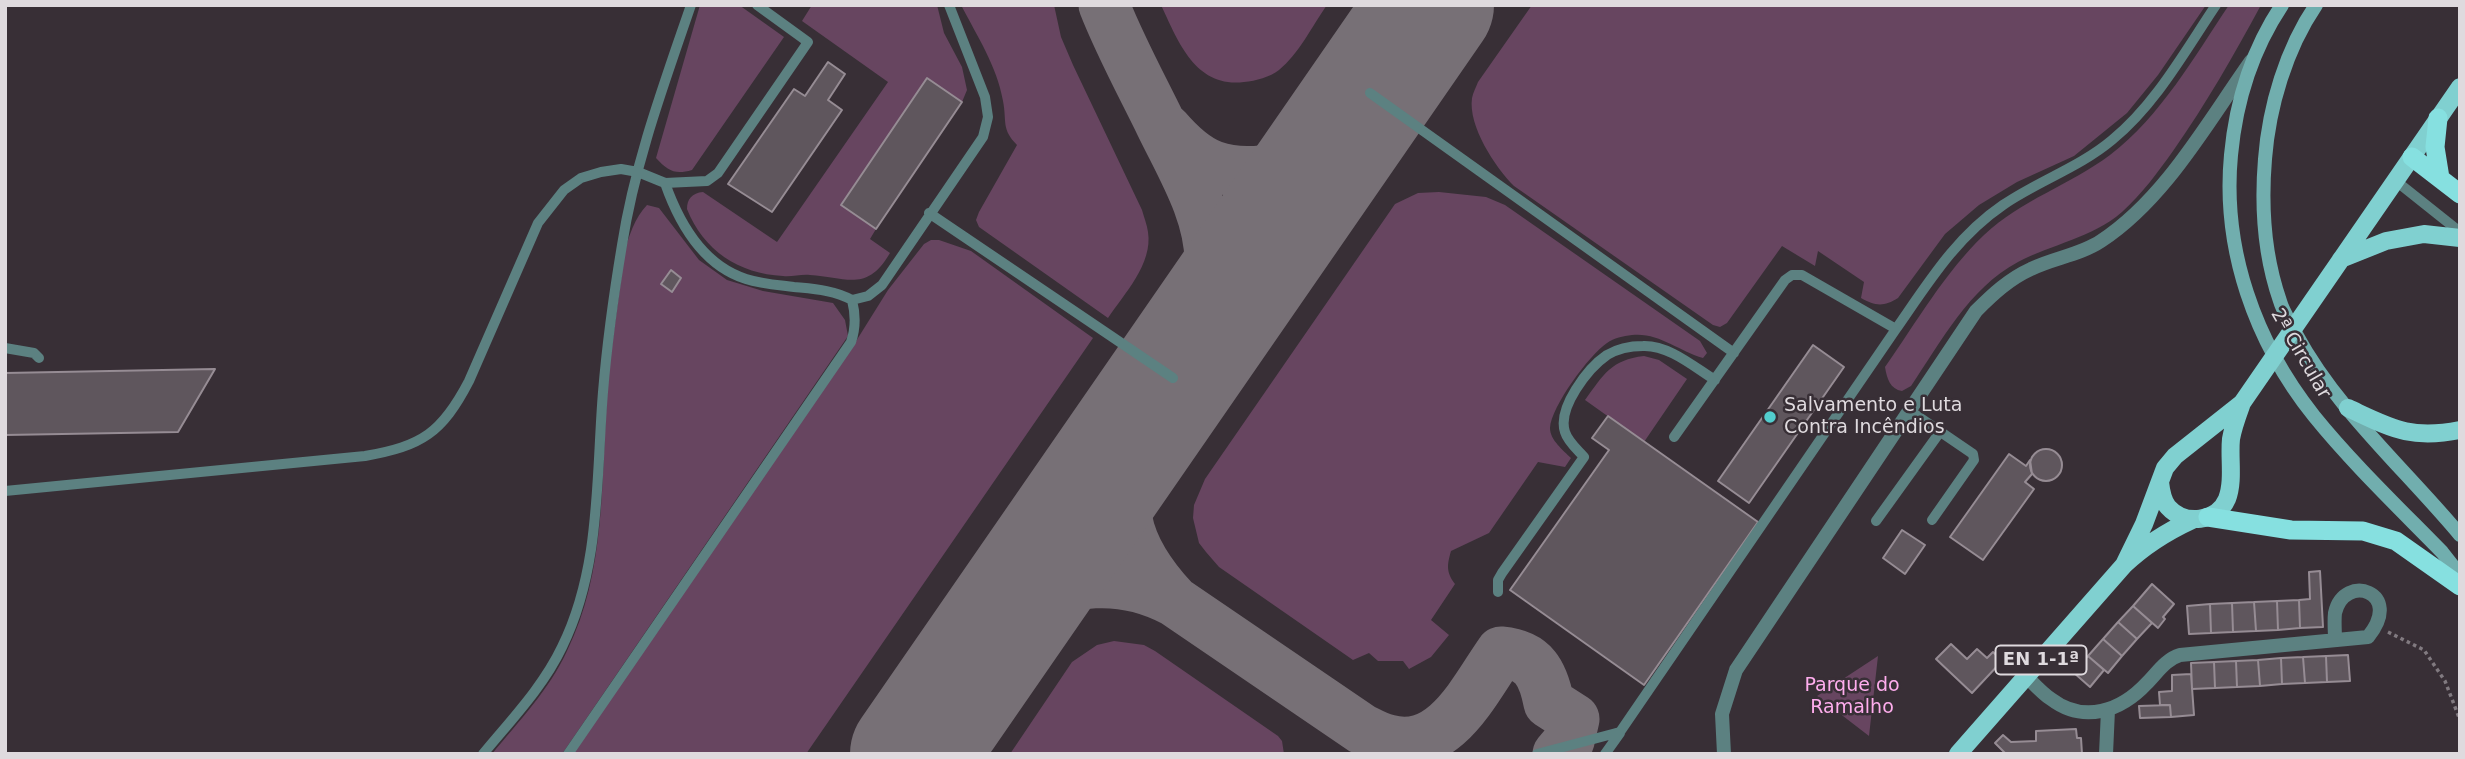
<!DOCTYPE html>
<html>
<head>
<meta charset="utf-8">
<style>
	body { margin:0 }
	#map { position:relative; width:2465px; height:759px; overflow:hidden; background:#382f36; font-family:"DejaVu Sans",sans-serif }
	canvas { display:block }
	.frame { position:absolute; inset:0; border:7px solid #dfdade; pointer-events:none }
</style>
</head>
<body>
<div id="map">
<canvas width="2465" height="759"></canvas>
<div class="frame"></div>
</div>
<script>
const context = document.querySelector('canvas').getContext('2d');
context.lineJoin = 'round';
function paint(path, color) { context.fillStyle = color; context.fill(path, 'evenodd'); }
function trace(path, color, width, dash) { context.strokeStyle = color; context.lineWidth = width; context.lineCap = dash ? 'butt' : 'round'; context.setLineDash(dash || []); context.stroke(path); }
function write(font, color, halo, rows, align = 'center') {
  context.font = font + ' "DejaVu Sans",sans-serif'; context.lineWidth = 5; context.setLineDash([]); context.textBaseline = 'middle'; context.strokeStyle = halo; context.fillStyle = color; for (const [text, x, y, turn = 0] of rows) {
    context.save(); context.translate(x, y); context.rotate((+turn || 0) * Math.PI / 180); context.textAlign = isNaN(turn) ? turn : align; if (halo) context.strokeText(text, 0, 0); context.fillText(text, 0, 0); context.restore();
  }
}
const green = new Path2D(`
	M 700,5 L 739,5 L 784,37 L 692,170 C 675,175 668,171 656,158 Z
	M 812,5 L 937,5 L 944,33 L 962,67 L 967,90 L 962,102 L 927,79 L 841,205 L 876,229 L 870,239 L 890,253 C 867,293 846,277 810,275 C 801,274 792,277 783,276 C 739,274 703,250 687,209 C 687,199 692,193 703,192 L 777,242 L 888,82 L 802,21 Z
	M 961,5 L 1054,5 L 1061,37 L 1073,65 L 1142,210 C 1144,217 1147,225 1148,232 C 1153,264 1124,294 1108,318 L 979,227 L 976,220 L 979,212 L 1017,145 C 1001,129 1007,122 1003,101 C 997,66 977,36 961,5 Z
	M 1161,5 L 1327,5 C 1312,26 1299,54 1279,70 C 1270,77 1256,81 1244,82 C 1195,88 1178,41 1161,5 Z
	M 1532,5 L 2206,5 L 2158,75 L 2127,113 L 2074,156 L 2017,182 L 1979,205 L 1945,234 L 1898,298 C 1884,307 1875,306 1861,298 L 1864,282 L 1818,251 L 1815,266 L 1782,246 L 1727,323 L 1720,327 L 1713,325 L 1514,186 C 1495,167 1468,126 1472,98 C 1473,93 1476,87 1478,82 Z
	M 2229,5 L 2261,5 C 2234,55 2206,104 2173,151 C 2158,172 2142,194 2122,212 C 2092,238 2052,244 2018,262 C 1969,288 1941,342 1911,386 L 1902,391 C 1890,389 1887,379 1885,367 C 1916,323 1945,272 1984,235 C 2021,200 2070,185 2110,155 C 2161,116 2194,57 2229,5 Z
	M 1439,192 L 1486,197 L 1505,205 L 1700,341 L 1707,353 L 1703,358 C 1679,351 1658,332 1632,335 C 1623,336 1614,338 1607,343 C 1589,355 1551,407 1550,428 C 1550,440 1563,450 1571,458 L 1565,467 L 1538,462 L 1489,533 L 1451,551 C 1447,565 1446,572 1455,584 L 1431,620 L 1449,635 L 1431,657 L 1409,669 L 1403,661 L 1378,661 L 1369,653 L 1353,660 L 1219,567 L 1206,552 L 1199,543 L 1193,518 L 1194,505 L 1205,479 L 1395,204 L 1418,193 Z
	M 647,205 L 659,208 L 699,260 L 727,280 L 763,291 L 833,303 L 845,320 L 848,336 L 562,754 L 492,754 C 519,721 549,690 567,651 C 606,572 601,482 607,396 C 610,349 619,301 624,254 C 628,238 635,217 647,205 Z
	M 931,240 L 939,240 L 971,251 L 1093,338 L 806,754 L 572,754 L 853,346 L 888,290 L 924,244 Z
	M 1644,356 L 1659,360 L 1687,379 L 1644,442 L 1585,400 C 1604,374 1611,360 1644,356 Z
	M 1114,641 L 1144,645 L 1155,651 L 1278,736 L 1282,741 L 1284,754 L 1010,754 L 1072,662 L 1097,645 Z
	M 1878,656 L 1869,736 L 1817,696 Z`);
const taxiway = new Path2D(`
	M 1104,5 C 1120,46 1142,86 1161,125 C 1182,168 1211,215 1210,264 C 1210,300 1196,334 1182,366
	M 1166,129 C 1179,144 1194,159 1213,166 C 1244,177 1285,171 1313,154 C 1330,143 1345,123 1359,109
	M 1140,427 C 1114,500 1120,543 1174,601
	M 983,654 C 994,639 1005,624 1019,612 C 1063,575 1125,575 1174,601 L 1362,729 C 1370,733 1379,738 1388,740 C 1445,755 1474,690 1501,652 C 1534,655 1543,673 1549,703 L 1574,719 L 1569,741 L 1558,754`);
const runway = new Path2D(`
	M 913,754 L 1431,5`);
const building = new Path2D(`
	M 828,62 L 845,74 L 828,100 L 842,110 L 772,212 L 728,184 L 794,89 L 805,96 Z
	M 927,78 L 962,102 L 876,229 L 841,205 Z
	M 671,270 L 681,278 L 672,292 L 661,284 Z
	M 1813,345 L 1844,367 L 1749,503 L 1718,481 Z
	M 215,369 L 178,432 L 5,435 L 5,373 Z
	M 1608,416 L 1758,522 L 1644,685 L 1510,590 L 1609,450 L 1592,438 Z
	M2030 465a16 16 0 1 1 32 0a16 16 0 1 1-32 0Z
	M 2009,454 L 2026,466 L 2030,460 L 2032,474 L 2025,482 L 2034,489 L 1983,560 L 1950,537 Z
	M 1902,530 L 1925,545 L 1905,574 L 1883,558 Z
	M 2320,571 L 2323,627 L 2300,628 L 2299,600 L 2310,599 L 2309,572 Z
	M 2152,584 L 2174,604 L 2163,617 L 2165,619 L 2158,628 L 2133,606 Z
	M 2299,600 L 2300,628 L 2278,630 L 2277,601 Z
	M 2277,601 L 2278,630 L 2256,631 L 2254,602 Z
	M 2254,602 L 2256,631 L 2233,632 L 2232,603 Z
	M 2232,603 L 2233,632 L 2211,633 L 2210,604 Z
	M 2210,604 L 2211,633 L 2189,634 L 2187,606 Z
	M 2133,606 L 2152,623 L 2137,639 L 2118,622 Z
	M 2118,622 L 2137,639 L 2122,656 L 2103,639 Z
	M 2103,639 L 2122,656 L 2108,673 L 2088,656 Z
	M 1951,644 L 1967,659 L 1977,649 L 1987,658 L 1993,652 L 2002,661 L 1972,693 L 1936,659 Z
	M 2348,655 L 2350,681 L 2327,682 L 2326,656 Z
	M 2088,656 L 2104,670 L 2090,687 L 2073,672 Z
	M 2326,656 L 2327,682 L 2305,683 L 2303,657 Z
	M 2303,657 L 2305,683 L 2282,684 L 2281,658 Z
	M 2281,658 L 2282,684 L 2260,686 L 2258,660 Z
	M 2258,660 L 2260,686 L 2237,687 L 2236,661 Z
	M 2236,661 L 2237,687 L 2215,688 L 2214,662 Z
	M 2214,662 L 2215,688 L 2192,689 L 2191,663 Z
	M 2191,674 L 2194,715 L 2171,717 L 2170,705 L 2160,705 L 2159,692 L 2172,691 L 2172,675 Z
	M 2170,705 L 2171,717 L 2140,718 L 2139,706 Z
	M 2076,729 L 2077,738 L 2081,738 L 2082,754 L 2006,754 L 1995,743 L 2003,735 L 2011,742 L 2036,741 L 2036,731 Z`);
const path = new Path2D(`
	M 2388,632 L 2424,650 L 2445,681 L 2460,720`);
const service = new Path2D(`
	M 1370,93 L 1734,353
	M 2396,181 L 2460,232
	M 665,183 L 707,181 L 718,173 L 808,42 L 757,5
	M 929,213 L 1173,378
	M 5,348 L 34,353 L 39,358
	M 1910,411 L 1973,454 L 1974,460 L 1932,520
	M 1674,437 L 1785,280 L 1792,275 L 1802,275 L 1896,329 C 1928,283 1956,237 2003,205 C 2038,181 2080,167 2112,140 C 2156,104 2185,51 2216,5
	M 5,491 L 365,456 C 422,446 442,433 469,381 L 538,223 L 564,190 L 581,178 L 601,172 L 621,169 L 638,172 L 665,183 C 679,223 702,265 746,279 C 761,284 778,285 794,287 C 814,289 834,290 852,300 L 868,296 L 882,285 L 983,137 L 988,117 L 985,97 L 949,5
	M 1876,521 L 1940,432
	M 1498,592 L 1498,580 L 1502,573 L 1584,457 C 1578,450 1568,442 1565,432 C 1557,408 1588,368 1607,355 C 1617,349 1631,346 1643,346 C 1669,345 1694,367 1715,380
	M 483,754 C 511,720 543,687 562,647 C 601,568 596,478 603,392 C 607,343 614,293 622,245 C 635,162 664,84 691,5
	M 568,754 L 851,342 C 856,328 856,316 852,300
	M 1537,754 L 1620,732 L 1896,329
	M 1605,754 L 1620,733`);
const minor = new Path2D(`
	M 2027,677 C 2034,684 2042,693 2051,699 C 2084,724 2121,711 2147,683 C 2157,673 2166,659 2180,655 L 2368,637 C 2405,592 2344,572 2335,613 C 2334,621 2335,632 2335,640
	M 2106,754 L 2108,710`);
const tertiary = new Path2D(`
	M 1724,754 L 1722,714 L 1736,670 L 1976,311 C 1993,294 2009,279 2031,269 C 2053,258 2080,255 2101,241 C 2165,199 2207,123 2251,61`);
const secondary = new Path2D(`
	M 2282,5 C 2252,50 2236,101 2231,155 C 2222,249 2255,342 2314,416 C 2352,463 2400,509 2442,552 L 2460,575
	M 2316,5 C 2286,49 2269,107 2265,159 C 2261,207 2264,255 2280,301 C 2283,312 2291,323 2296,334 C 2337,410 2405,469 2460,535`);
const primary = new Path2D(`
	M 2341,259 L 2386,241 L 2424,234 L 2460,238
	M 2348,408 C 2391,428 2410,440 2460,430
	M 2160,482 C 2161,491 2162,500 2168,507 C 2185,526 2217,522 2227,499 C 2234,481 2229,458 2231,439 C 2233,427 2238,414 2242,403
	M 2124,565 L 2144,524 L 2165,468 L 2175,456 L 2242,403 L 2460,87
	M 1958,754 L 2124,565 C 2145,545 2166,532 2192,520`);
const trunk = new Path2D(`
	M 2438,118 L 2435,147 L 2440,178
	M 2412,157 L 2460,194
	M 2208,517 L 2291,530 L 2363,531 L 2396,541 L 2460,586`);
const markers = [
	[1770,417,7,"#52cdce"]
];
const shields = [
	[2041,660,91]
];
const shieldNames = [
	["EN 1-1ª",2041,660]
];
const streetNames = [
	["2ª Circular",2300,354,60]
];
const poiNames = [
	["Salvamento e Luta",1784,406],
	["Contra Incêndios",1784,428]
];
const parkNames = [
	["Parque do",1852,686],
	["Ramalho",1852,708]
];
paint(green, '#674560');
trace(taxiway, '#777076', 51);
trace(runway, '#777076', 126);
paint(building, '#5f565d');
trace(building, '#968c94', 2);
trace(path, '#817a80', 3.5, [3.5, 3.5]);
trace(service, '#5c8181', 10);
trace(minor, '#5c8181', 14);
trace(tertiary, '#5c8181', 14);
trace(secondary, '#71aeae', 14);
trace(primary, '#80d0d0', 18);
trace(trunk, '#86e0e0', 19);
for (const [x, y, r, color] of markers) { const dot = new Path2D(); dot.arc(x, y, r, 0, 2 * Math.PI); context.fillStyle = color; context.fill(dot); trace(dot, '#382f36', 2.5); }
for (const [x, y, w] of shields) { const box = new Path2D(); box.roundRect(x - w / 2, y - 14.5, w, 29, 5); context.fillStyle = '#382f36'; context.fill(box); trace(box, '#dfdade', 2); }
write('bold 18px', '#dfdade', null, shieldNames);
write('19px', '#dfdade', '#382f36', streetNames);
write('19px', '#dfdade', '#382f36', poiNames, 'left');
write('19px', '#feaded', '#382f36', parkNames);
</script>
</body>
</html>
